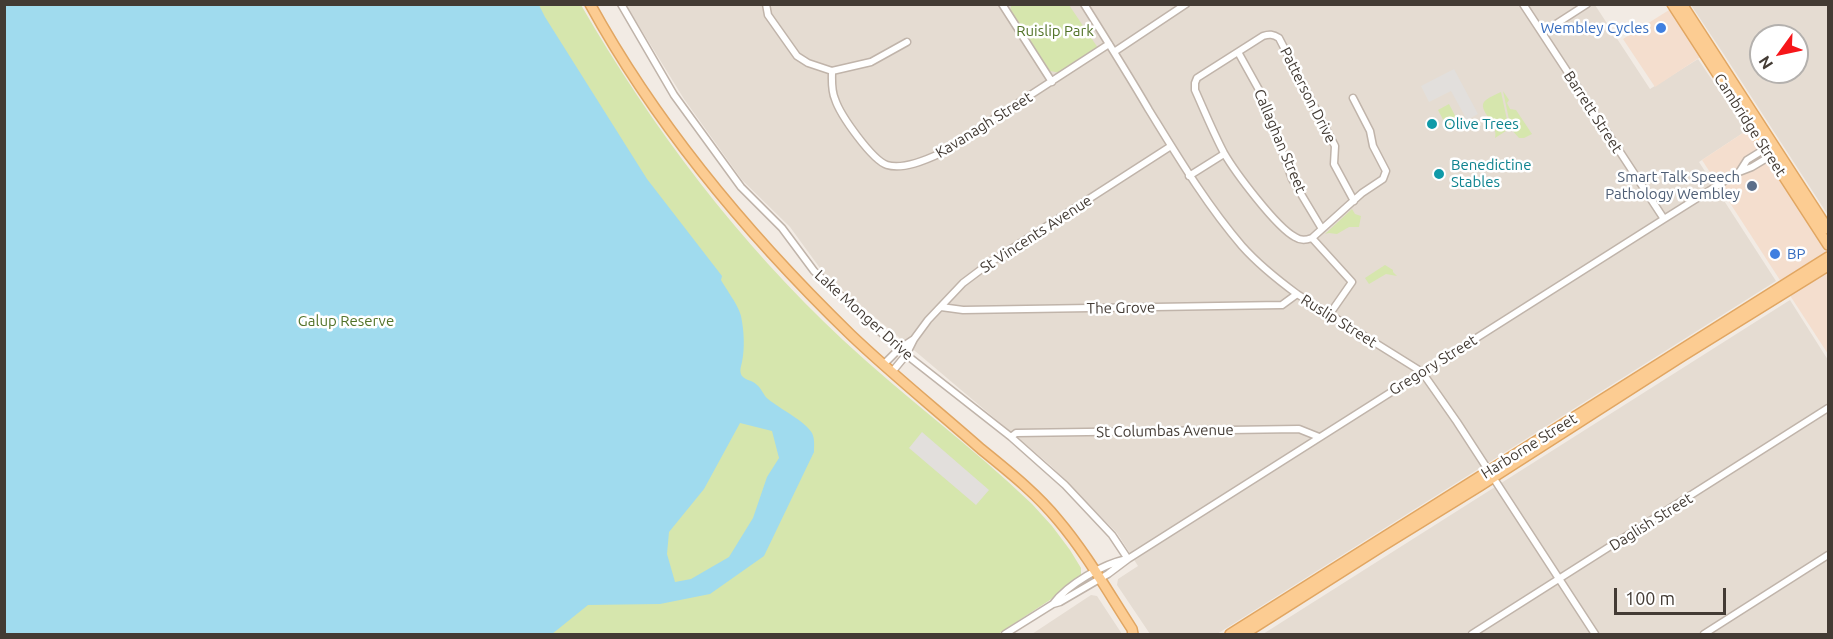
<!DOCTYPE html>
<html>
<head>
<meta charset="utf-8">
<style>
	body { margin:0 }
	#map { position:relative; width:1833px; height:639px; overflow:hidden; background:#f2ebe4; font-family:Ubuntu,sans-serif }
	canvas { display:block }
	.frame { position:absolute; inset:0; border:6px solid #433b34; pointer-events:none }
	.north { position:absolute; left:1749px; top:24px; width:60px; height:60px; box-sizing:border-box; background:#fff; border:2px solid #b4b1ae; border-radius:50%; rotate:237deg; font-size:16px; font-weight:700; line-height:24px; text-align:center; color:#433b34 }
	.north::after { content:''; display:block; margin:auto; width:21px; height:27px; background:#f6161a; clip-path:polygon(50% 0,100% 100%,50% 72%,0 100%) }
	.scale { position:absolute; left:1614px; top:588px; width:112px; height:27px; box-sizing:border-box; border:3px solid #433b34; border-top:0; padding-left:8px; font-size:18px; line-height:21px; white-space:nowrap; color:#433b34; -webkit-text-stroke:4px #fff; paint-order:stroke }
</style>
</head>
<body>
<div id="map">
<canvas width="1833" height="639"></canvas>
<div class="frame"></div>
<div class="north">N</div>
<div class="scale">100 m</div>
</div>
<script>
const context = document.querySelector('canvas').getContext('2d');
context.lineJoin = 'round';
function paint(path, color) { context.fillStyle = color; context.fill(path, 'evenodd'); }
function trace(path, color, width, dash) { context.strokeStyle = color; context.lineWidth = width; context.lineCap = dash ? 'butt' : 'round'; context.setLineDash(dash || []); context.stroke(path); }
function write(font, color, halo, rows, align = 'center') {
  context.font = font + ' Ubuntu,sans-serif'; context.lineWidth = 5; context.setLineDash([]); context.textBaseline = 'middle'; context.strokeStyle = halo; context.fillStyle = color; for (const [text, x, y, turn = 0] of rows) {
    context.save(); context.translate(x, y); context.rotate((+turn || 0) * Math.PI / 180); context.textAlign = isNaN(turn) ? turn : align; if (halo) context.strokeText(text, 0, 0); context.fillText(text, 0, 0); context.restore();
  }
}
const residential = new Path2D(`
	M 626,5 L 1595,5 L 1650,89 L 1698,59 L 1746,131 L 1699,162 L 1776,281 L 1217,634 L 1150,634 L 1117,585 L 1118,579 L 1138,566 L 1117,533 L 1050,465 L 825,275 L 790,227 L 742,180 L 684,99 Z
	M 1691,5 L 1828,5 L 1828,215 L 1723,53 ZM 1761,36 L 1797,36 L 1797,72 L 1761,72 Z
	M 1790,300 L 1828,360 L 1828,634 L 1263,634 Z
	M 1091,595 L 1097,596 L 1122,634 L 1032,634 Z`);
const commercial = new Path2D(`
	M 1677,5 L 1708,52 L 1655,87 L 1623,39 Z
	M 1755,125 L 1828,237 L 1828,354 L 1702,160 Z`);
const green = new Path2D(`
	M 4,5 L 581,5 C 652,128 739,243 843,340 C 904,397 972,446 1032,504 L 1052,526 L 1070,550 L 1081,568 L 1081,577 L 1050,600 L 998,634 L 5,634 Z
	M 1011,5 L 1069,5 L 1098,48 L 1061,73 L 1050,71 L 1010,12 Z
	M 1503,91 L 1509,100 L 1507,103 L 1510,109 L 1516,110 L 1532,134 L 1524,138 L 1519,138 L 1511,129 Z
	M 1501,92 L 1509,129 L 1495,138 C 1499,124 1478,111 1484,102 C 1487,98 1497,94 1501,92 Z
	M 1449,104 L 1460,125 L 1449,131 L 1438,110 Z
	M 1352,209 L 1355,214 L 1361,216 L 1359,227 L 1349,227 L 1337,234 L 1329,233 L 1325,234 Z
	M 1385,265 L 1393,270 L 1393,272 L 1397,276 L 1386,274 L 1369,284 L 1365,278 Z`);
const parking = new Path2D(`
	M 1454,69 L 1478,114 L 1467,120 L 1451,91 L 1429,102 L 1421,86 Z
	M 922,432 L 989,490 L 976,505 L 909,448 Z`);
const water = new Path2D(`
	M 4,5 L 539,5 L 545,17 L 647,179 L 722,276 L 721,280 C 726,289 739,306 741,316 C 744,330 745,348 742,362 C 741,367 739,371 742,376 C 746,381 753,380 757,385 C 762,389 763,395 768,399 C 780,409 805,421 812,433 C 815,439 814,446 814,452 L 764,556 L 710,594 L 660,604 L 588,605 L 552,634 L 5,634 ZM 740,423 L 772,431 L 779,458 L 767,477 L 753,518 L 729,557 L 691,579 L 675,582 L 667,554 L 669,532 L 704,489 Z`);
const street = new Path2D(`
	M 621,4 L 674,95 L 741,187 L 782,228 L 814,271 L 899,349 L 1011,437 L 1065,485 L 1112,535 L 1128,559
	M 766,4 L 768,15 L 797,56 L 808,63 L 832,71 L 871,62 L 907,42
	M 1002,4 L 1052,82
	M 1084,4 C 1106,39 1128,74 1149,110 C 1178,157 1206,204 1242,246 C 1258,264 1278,280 1297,294 L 1422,372 L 1457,422 L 1595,634
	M 1523,4 L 1664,219
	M 1542,33 L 1587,4
	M 1114,52 L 1186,4
	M 1238,52 L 1263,97 L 1292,179 L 1322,229
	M 832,71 C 832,81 831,90 835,99 C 840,115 872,160 887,165 C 903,170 926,160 941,153 L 1109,44
	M 1353,98 L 1370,131 L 1373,146 L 1386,171 L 1383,179 L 1362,193 L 1312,238 C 1306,240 1301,241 1295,237 C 1276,227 1235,172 1224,153 C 1213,132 1204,110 1195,90 L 1195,83 L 1197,78 L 1263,36 C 1269,34 1273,34 1279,38 L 1335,146 L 1334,164 L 1354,201
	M 1740,171 L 1747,160 L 1768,147
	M 1189,176 L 1224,154
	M 1312,238 L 1352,282 L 1329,315
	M 941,307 L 963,310 L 1282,305 L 1297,294
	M 883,365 L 899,349 L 914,339
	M 892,372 L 906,355 L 914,339 L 928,320 L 963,283 L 991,262 L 1171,146
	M 1011,437 L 1016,433 L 1299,429 L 1319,437
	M 1053,604 C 1068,584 1103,564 1127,559
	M 1005,634 L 1053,604 L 1060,602 L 1108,574 L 1128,559 L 1664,219 L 1739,172 L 1752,167 L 1772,155
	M 1472,634 L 1828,408
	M 1704,634 L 1828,555`);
const primary = new Path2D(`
	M 590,4 C 658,128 750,237 851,335 C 893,375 938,411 981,449 C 1008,471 1036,493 1058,520 C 1086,553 1108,592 1132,629 L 1133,634
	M 1672,4 L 1828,245
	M 1682,4 L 1828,229
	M 1230,634 L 1828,257
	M 1244,634 L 1381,547 L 1480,486 L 1681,357 L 1828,266`);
const markers = [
	[1661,28,6,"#3f7fe0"],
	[1432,124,6,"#0f9aa8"],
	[1439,174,6,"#0f9aa8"],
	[1752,186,6,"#5c6f8a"],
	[1775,254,6,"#3f7fe0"]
];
const shopNames = [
	["Wembley Cycles",1649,28],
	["BP",1787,254,"left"]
];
const parkNames = [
	["Ruislip Park",1055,31],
	["Galup Reserve",346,321]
];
const streetNames = [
	["Patterson Drive",1308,95,63],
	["Barrett Street",1593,112,57],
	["Kavanagh Street",984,125,-32],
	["Cambridge Street",1750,125,57],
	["Callaghan Street",1280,141,67],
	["St Vincents Avenue",1036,234,-33],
	["The Grove",1121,308,-1],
	["Lake Monger Drive",864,315,42],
	["Ruslip Street",1339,321,32],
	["Gregory Street",1433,365,-32],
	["St Columbas Avenue",1165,431,-1],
	["Harborne Street",1529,446,-32],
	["Daglish Street",1651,522,-32]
];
const cultureNames = [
	["Olive Trees",1444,124],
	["Benedictine",1451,165],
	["Stables",1451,182]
];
const serviceNames = [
	["Smart Talk Speech",1740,177],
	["Pathology Wembley",1740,194]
];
paint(residential, '#e5dcd2');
paint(commercial, '#f4dece');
paint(green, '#d6e6ad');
paint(parking, '#e2dfdc');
paint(water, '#a0dbee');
trace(street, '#c0b4aa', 9);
trace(primary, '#e1a662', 12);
trace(street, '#fff', 6);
trace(primary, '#fccc92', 9);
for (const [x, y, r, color] of markers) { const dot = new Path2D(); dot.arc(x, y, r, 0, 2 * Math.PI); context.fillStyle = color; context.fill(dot); trace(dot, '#fff', 2); }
write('15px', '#366cbe', '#fff', shopNames, 'right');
write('15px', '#527329', '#fff', parkNames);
write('15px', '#433b34', '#fff', streetNames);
write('15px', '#0d838f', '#fff', cultureNames, 'left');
write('15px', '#4e5e75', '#fff', serviceNames, 'right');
</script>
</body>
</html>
